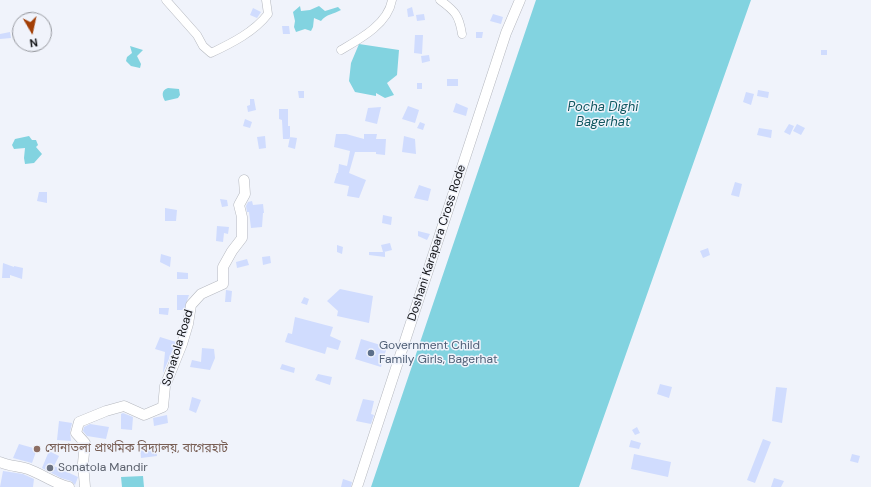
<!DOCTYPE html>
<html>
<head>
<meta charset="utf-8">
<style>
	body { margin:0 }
	#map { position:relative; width:871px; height:487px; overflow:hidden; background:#f0f3fb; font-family:"DM Sans",sans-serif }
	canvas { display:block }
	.north { position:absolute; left:12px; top:12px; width:40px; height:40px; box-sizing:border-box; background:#f0f3fb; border:1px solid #97999f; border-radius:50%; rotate:171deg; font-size:11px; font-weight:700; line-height:16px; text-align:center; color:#121316 }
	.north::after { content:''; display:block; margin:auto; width:14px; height:18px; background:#a23e05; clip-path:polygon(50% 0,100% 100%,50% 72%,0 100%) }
</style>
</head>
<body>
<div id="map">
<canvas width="871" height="487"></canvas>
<div class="north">N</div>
</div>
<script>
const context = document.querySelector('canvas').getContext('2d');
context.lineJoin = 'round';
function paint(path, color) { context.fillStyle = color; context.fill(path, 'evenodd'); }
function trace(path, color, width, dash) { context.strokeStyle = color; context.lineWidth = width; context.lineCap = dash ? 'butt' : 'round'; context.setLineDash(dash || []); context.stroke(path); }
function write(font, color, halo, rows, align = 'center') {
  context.font = font + ' "DM Sans","Noto Sans Bengali",sans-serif'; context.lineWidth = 3; context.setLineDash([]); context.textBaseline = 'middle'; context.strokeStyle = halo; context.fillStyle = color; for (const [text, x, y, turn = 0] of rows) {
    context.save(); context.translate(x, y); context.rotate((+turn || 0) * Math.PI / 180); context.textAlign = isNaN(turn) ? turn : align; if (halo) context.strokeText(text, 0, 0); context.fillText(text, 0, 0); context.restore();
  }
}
const water = new Path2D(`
	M 536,0 L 751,0 L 579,487 L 371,487 Z
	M 300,6 L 301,11 L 310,10 L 319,6 L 325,11 L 338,7 L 341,10 C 334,14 326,14 321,21 L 314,18 L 313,27 L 311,31 L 305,29 L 296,32 L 294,27 L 295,21 L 293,12 Z
	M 359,44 L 399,50 L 397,75 L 387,83 L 394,95 L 385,98 L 376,93 L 376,96 L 355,92 L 349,81 L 351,63 Z
	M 130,46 L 143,50 L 137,56 L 141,64 L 140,68 L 131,66 L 126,61 L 127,57 L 132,53 Z
	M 168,88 L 179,89 L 180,95 L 178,98 L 165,101 C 162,96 161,90 168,88 Z
	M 29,136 L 32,140 L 36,140 L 38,145 L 36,147 L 42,154 L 34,163 L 25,164 L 24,158 L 25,148 L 14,149 L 12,145 L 15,139 Z
	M 143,476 L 144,487 L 122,487 L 121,477 Z`);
const building = new Path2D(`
	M 412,7 L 414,16 L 408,17 L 407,9 Z
	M 253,8 L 261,12 L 257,18 L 250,15 Z
	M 424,14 L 425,20 L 417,21 L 416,15 Z
	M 493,14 L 503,17 L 501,24 L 490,21 Z
	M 282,26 L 289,26 L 290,34 L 283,34 Z
	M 10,32 L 11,38 L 0,39 L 0,34 Z
	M 476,32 L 483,32 L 482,38 L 476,38 Z
	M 415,35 L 423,35 L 422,54 L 414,53 Z
	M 821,50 L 827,50 L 827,55 L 821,55 Z
	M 429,55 L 430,61 L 422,63 L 421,56 Z
	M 447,79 L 458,79 L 458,86 L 447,86 Z
	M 417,83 L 422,83 L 422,89 L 417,89 Z
	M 758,90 L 769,92 L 768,98 L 757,96 Z
	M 298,91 L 304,91 L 304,98 L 299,98 Z
	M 746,92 L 754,94 L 751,105 L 743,102 Z
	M 250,99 L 254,99 L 256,110 L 248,112 L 247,106 L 250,105 Z
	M 456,103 L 468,108 L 466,116 L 453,112 Z
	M 408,106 L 419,110 L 415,123 L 402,119 Z
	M 381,107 L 377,124 L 365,121 L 368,108 Z
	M 279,109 L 288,109 L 288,126 L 290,126 L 290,139 L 283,139 L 282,120 L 279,119 Z
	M 245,119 L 252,122 L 250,128 L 243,126 Z
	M 420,122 L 425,124 L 423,130 L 417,128 Z
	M 789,124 L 794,126 L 790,135 L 784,132 Z
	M 797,124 L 805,128 L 801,135 L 793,131 Z
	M 759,128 L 772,130 L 771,138 L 757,135 Z
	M 336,134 L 346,134 L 364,139 L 364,134 L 377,134 L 376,139 L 386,139 L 385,155 L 376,154 L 376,152 L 355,152 L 349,173 L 366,180 L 359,198 L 347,196 L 349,186 L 334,183 L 337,173 L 338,173 L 339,164 L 347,166 L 350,151 L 334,147 Z
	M 265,136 L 266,148 L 259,149 L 257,137 Z
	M 404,136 L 415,139 L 416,154 L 402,152 Z
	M 290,137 L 297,138 L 295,149 L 288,147 Z
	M 735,182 L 742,184 L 739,197 L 731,195 Z
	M 419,185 L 431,189 L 428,201 L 414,198 Z
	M 39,192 L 47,192 L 47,203 L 37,201 Z
	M 220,199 L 227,200 L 228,206 L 222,207 Z
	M 252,201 L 253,205 L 263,204 L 264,213 L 263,213 L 262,227 L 251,228 L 249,212 L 247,212 L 246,206 L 248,202 Z
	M 165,208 L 177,210 L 176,221 L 165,221 Z
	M 383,215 L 392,217 L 391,225 L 382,223 Z
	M 217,226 L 229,227 L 228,234 L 224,233 L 223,242 L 216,241 Z
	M 418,231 L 430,234 L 427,240 L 418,236 Z
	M 390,243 L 392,250 L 384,252 L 385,252 L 385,257 L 369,255 L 369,252 L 383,252 L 381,245 Z
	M 337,245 L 343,247 L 342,254 L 337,252 Z
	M 708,248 L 710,255 L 703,258 L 700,251 Z
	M 161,254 L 171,257 L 170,267 L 160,262 Z
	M 270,256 L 271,263 L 263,265 L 262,257 Z
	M 247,259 L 249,265 L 237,268 L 236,262 Z
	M 3,263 L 14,267 L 14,266 L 23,268 L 22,279 L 10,275 L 10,278 L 2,278 Z
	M 177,272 L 188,273 L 188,279 L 177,279 Z
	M 340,289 L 373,296 L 369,323 L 337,316 L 338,311 L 327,301 Z
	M 226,290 L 232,291 L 231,302 L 225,302 Z
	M 177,295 L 189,295 L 184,310 L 177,310 Z
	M 304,297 L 309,299 L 307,305 L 301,303 Z
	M 159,308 L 169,308 L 168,315 L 159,314 Z
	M 295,317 L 333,327 L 330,336 L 341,341 L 338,350 L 327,347 L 325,354 L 285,342 L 288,333 L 292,334 Z
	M 160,337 L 176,342 L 163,373 L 165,352 L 155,349 Z
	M 361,339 L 387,347 L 381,367 L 355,359 Z
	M 202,348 L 214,349 L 215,358 L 210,370 L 190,367 L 192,360 L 201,362 Z
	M 282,364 L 295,368 L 294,373 L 280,369 Z
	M 318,374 L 332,377 L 330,385 L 315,380 Z
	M 660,384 L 672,387 L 669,398 L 657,394 Z
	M 776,387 L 787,388 L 782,423 L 772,421 Z
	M 192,397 L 201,400 L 196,413 L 189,410 Z
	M 363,399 L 374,401 L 371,414 L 374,415 L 371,424 L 356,421 Z
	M 123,413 L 133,417 L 132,430 L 121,429 L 121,414 Z
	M 167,415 L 168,423 L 154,426 L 153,418 Z
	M 59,421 L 72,423 L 70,432 L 71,441 L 57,440 Z
	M 90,424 L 109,427 L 106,439 L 87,436 L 83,431 L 84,427 Z
	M 637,427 L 640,433 L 635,435 L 632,430 Z
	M 763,439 L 771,442 L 755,483 L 747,480 Z
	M 631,440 L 641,443 L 639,449 L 629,447 Z
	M 19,444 L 37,449 L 32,463 L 13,458 Z
	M 155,444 L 157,456 L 141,458 L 140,445 Z
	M 49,451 L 59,456 L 54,466 L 78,477 L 75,485 L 71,481 L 61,478 L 42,468 Z
	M 634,454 L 671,462 L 668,477 L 631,469 Z
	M 852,454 L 860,456 L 858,463 L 850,461 Z
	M 3,471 L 23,474 L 34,479 L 33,487 L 0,487 Z
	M 774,478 L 784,481 L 781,487 L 771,487 Z
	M 343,479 L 352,482 L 351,487 L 341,487 Z`);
const minor = new Path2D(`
	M 166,0 L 197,35 L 203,46 L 211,53 C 232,43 254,32 268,14 L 266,0
	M 440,0 C 455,11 459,15 462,34
	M 341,50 C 360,39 388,24 392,0`);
const tertiary = new Path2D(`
	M 0,462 C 9,466 19,466 28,469 C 42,474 55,484 69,487
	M 85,487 L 83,463 L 85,443 L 76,433 L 79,422 L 106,411 L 124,406 L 144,415 L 163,407 L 165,386 L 182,344 L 188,324 L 191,305 L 201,294 L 223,284 L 223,267 L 232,251 L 242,238 L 242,217 L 239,205 L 245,194 L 244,180
	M 357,487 L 506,33 L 520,0`);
const markers = [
	[371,353,4,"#5c6f8a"],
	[37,449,4,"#8d6e63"],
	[50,468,4,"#6b7280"]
];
const streetNames = [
	["Doshani Karapara Cross Rode",437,243,-72],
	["Sonatola Road",178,348,-73]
];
const serviceNames = [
	["Government Child",379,346],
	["Family Girls, Bagerhat",379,360]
];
const educationNames = [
	["সোনাতলা প্রাথমিক বিদ্যালয়, বাগেরহাট",45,449]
];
const worshipNames = [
	["Sonatola Mandir",58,468]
];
const waterNames = [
	["Pocha Dighi",603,108],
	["Bagerhat",603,123]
];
paint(water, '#82d3e0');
paint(building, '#d0dcfe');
trace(minor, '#b5b8bf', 9);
trace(tertiary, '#b5b8bf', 11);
trace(minor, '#fff', 8);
trace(tertiary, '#fff', 10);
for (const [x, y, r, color] of markers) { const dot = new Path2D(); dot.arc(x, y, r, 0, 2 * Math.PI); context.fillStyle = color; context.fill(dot); trace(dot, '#f0f3fb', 1.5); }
write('12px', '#121316', '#f0f3fb', streetNames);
write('12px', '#4e5e75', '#f0f3fb', serviceNames, 'left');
write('12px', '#785e54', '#f0f3fb', educationNames, 'left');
write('12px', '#5b616d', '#f0f3fb', worshipNames, 'left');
write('italic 13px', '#105760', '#f0f3fb', waterNames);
</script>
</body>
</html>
